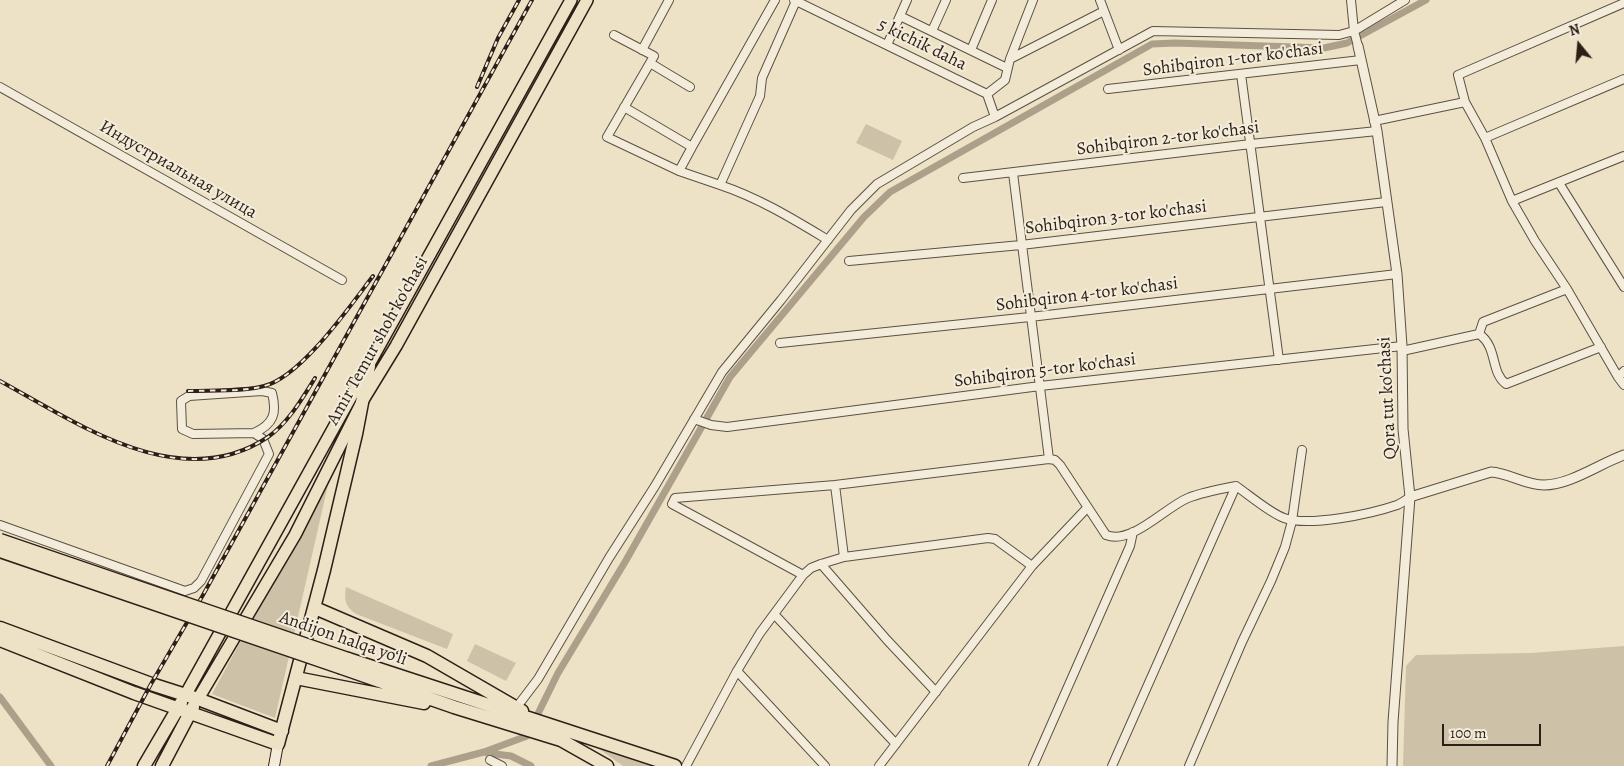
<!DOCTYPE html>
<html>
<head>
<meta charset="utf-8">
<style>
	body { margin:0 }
	#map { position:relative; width:1624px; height:766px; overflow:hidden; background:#eee2c6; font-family:Alegreya,serif }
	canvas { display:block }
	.north { position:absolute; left:1554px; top:20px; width:50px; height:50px; -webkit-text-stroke:4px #f4ecda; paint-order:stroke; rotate:343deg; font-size:14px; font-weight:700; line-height:20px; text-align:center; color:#2c1f17 }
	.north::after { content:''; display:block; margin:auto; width:18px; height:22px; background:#2c1f17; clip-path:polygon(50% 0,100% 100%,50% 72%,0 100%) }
	.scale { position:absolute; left:1442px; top:724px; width:99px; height:22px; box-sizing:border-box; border:2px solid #2c1f17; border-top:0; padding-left:6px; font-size:15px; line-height:18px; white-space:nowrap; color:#2c1f17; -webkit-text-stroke:4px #f4ecda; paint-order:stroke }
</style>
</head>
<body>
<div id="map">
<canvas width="1624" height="766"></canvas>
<div class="north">N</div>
<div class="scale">100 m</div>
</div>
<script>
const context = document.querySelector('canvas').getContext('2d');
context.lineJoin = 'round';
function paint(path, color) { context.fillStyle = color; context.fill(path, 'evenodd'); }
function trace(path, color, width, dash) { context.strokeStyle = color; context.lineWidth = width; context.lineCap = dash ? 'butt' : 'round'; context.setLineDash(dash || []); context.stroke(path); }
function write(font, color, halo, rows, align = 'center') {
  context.font = font + ' Alegreya,serif'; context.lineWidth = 4; context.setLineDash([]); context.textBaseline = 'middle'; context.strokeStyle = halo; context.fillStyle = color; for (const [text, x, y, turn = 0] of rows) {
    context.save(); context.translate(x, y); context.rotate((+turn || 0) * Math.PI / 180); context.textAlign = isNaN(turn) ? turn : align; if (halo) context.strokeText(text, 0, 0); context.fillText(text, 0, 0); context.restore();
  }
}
const green = new Path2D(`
	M 866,124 L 902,141 L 893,160 L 856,143 Z
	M 330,476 L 275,718 L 212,694 Z
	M 346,587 L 453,634 L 447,649 L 356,614 C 345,607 344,599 346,587 Z
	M 475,644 L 516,663 L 506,681 L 467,661 Z
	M 1624,646 L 1624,766 L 1403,766 L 1406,666 L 1416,655 L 1531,653 Z
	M 595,746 L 658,766 L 623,766 Z`);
const canal = new Path2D(`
	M 0,697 L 51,766
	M 487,753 L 511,756 L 531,766
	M 431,766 L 484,752 L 527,736 L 558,673 L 625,562 L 730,377 L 864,217 L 890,192 L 1152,44 L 1175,43 L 1324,48 L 1347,43 L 1426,0`);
const minor = new Path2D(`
	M 794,0 L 987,94 L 995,117
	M 1100,0 L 1119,50
	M 1351,0 L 1354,31 L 1358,46
	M 1624,3 L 1458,75 L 1465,102 L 1485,138 L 1512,201 L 1535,241 L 1567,289 L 1618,377 L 1624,371
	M 900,16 L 1007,68
	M 932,31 L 946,0
	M 614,35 L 654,56 L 607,137 L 679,171 L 720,185 L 760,96 L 762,78 L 796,1
	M 887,45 L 907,0
	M 642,50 L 669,0
	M 971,50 L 992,0
	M 1010,59 L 1033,0
	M 650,63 L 690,87
	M 1241,74 L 1279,360
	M 0,87 L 342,280
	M 1108,89 L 1361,60
	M 987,94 L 1005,80 L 1010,59 L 1104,11
	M 624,107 L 692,147 L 679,171
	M 1374,121 L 1465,102
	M 1485,138 L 1624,79
	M 692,147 L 775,0
	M 1013,173 L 1049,459
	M 963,178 L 1251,144 L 1377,131
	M 1559,183 L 1624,287
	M 720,185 C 759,198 793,219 828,240
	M 1512,201 L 1624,156
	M 849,261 L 1021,245 L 1386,202
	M 1479,334 C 1498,347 1490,372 1506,384 L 1601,347
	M 780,343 L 1030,317 L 1397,274
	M 1402,351 L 1479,334 L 1483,322 L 1567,289
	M 1618,377 L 1624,385
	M 694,419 L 711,425 L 727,427 L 1040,386 L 1402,346
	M 835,485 L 844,557
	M 0,525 L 185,591 L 194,588 L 201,581 L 269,454 L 263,439 L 254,433 L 193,434 L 182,429 L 181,401 L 189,396 L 262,391 L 272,393 C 277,413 274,424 254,433
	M 821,564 L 887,640 L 936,692
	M 803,575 L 672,504 L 675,498 L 835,485 L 1049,459 L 1055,460 L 1060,465 L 1106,535 C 1132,545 1164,508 1188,498 C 1203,492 1220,489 1236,486 C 1249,495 1270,513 1284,518 C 1309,527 1371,514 1397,505 C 1402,503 1406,500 1410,497
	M 774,614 L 896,744
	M 737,671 L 825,766
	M 516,708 L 538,679 L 609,558 L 655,486 L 722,372 L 781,300 L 851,210 L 877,184 L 973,127 L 995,117 L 1153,31 L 1339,35 L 1354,31 L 1405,0
	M 490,760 L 502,766
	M 686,766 L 737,671 L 760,633 L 803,575 L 811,568 L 821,564 L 844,557 L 988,538 L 995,539 L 1032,566
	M 879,766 L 1032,566 L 1087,508
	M 1033,766 L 1130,546 L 1133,532
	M 1112,766 L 1236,486
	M 1189,766 L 1242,642 L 1271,581 L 1285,547 L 1292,521 L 1302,450`);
const tertiary = new Path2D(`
	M 1358,46 L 1377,131 L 1397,274 L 1402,346 L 1403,429 L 1410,497 L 1393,722 L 1392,766
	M 1410,497 L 1491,472 C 1509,473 1525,485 1544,485 C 1570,485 1599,464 1624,455`);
const secondary = new Path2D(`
	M 274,766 L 278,744`);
const primary = new Path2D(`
	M 186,694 L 571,0
	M 198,699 L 295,535 L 363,400 L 396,346 L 587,0`);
const trunk = new Path2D(`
	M 315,608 L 427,656 L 522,711
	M 0,628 L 151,684 L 198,699 L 282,731
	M 0,640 L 134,693 L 278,744 L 324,570 L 356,434 L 369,366
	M 348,659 L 675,766
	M 342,668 L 454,707 L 561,740 L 607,766
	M 296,678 L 424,703
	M 144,766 L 181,703
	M 162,766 L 193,707`);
const rail = new Path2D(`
	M 477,87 L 498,38 L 519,0
	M 0,381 C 77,423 180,496 268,437 C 288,423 302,399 315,378
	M 188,391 C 210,390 243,392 264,386 C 301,377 350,306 373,276
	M 107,766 L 151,684 L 203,595 L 532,0`);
const trunkBridge = new Path2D(`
	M 0,540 L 348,659
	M 0,551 L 342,668`);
const streetNames = [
	["5 kichik daha",922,45,26],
	["Sohibqiron 1-tor ko'chasi",1233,60,-7],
	["Sohibqiron 2-tor ko'chasi",1168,139,-7],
	["Индустриальная улица",178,170,30],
	["Sohibqiron 3-tor ko'chasi",1116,218,-7],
	["Sohibqiron 4-tor ko'chasi",1087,295,-7],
	["Amir Temur shoh ko'chasi",378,341,-61],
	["Sohibqiron 5-tor ko'chasi",1045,371,-7],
	["Qora tut ko'chasi",1388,398,-93],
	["Andijon halqa yo‘li",343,639,19]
];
paint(green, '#cdc1a8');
trace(canal, '#aca08a', 7);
trace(minor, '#5c5043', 10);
trace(tertiary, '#5c5043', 11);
trace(secondary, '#2c1f17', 12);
trace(primary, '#2c1f17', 14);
trace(trunk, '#2c1f17', 15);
trace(minor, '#f4ecda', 8);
trace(tertiary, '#f4ecda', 9);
trace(secondary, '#f4ecda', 10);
trace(primary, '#eee2c6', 11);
trace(trunk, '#eee2c6', 12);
trace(rail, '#2c1f17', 4);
trace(rail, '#f4ecda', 2, [5.5]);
trace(trunkBridge, '#2c1f17', 15, []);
trace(trunkBridge, '#eee2c6', 12);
write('18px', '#2c1f17', '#f4ecda', streetNames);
</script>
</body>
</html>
